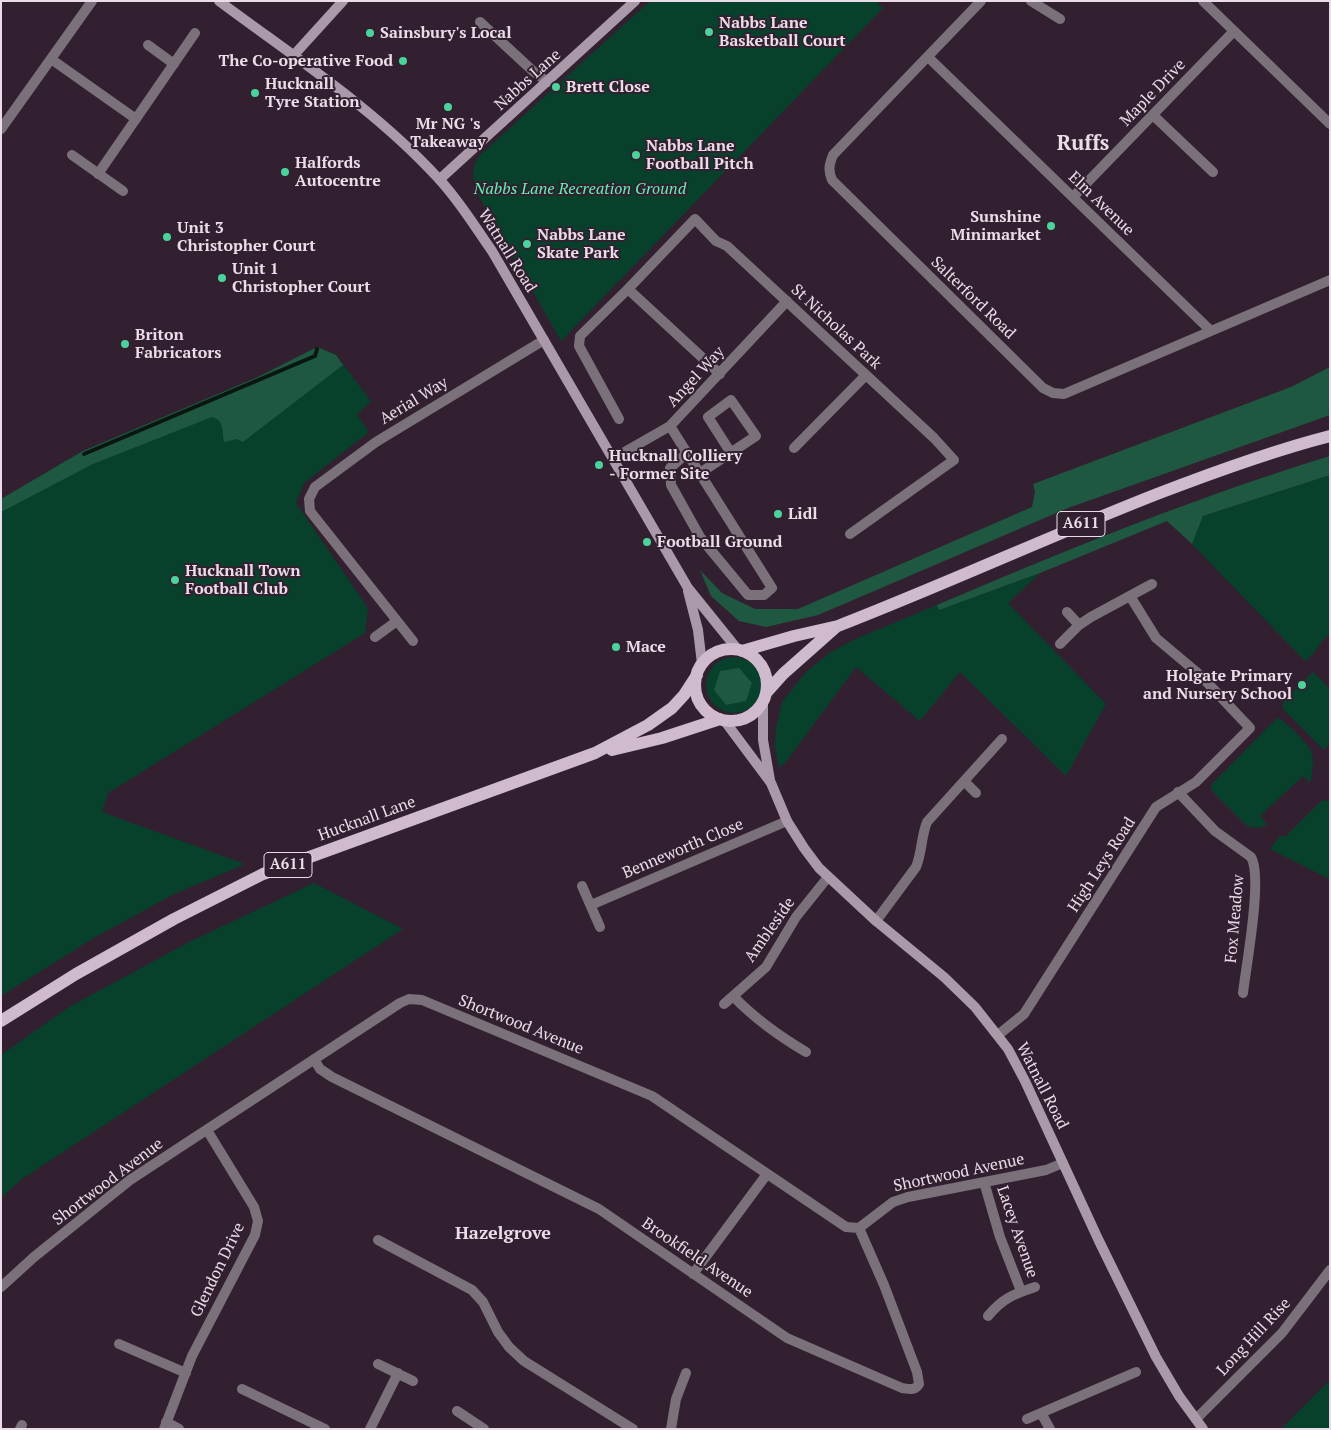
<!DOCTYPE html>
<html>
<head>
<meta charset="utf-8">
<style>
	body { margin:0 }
	#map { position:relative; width:1331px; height:1430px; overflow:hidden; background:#322031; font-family:"PT Serif",serif }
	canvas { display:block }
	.frame { position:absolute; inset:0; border:2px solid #eadde9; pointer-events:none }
</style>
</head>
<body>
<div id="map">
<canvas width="1331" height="1430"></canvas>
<div class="frame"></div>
</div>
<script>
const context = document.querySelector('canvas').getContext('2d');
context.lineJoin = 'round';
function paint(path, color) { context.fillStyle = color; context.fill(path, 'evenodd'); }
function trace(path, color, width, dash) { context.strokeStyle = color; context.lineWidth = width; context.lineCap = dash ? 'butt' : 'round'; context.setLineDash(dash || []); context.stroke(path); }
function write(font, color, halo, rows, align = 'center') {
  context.font = font + ' "PT Serif",serif'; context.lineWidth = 4; context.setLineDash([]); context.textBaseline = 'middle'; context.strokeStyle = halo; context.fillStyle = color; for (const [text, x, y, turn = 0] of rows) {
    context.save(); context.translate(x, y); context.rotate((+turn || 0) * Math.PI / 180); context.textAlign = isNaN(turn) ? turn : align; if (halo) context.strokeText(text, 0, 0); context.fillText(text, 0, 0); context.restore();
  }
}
const green = new Path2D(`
	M 650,1 L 876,1 L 883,8 L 561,341 L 478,195 C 473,180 470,169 480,155 Z
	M 317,347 L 336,355 L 371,401 L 357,415 L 369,432 L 304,483 L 296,503 L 368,608 L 365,633 L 108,793 L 102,812 L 245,864 L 172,895 L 92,939 L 1,996 L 1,499 L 83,451 L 258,377 Z
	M 1330,475 L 1330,634 C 1318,642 1317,653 1305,661 L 1192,544 L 1203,516 Z
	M 1040,573 L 1008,603 L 1106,704 L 1066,776 L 960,672 L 920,721 L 856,667 L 785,763 L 779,767 L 775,746 L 776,729 L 782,702 L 807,671 L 831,652 L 853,640 L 937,605 L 940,609 Z
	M706 685a28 28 0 1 1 56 0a28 28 0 1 1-56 0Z
	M 1313,672 L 1330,689 L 1330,743 L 1324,750 L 1283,709 L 1283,702 Z
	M 1277,718 C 1285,720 1307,743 1311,751 C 1315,760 1312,774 1310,783 L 1303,776 L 1260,816 L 1267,824 L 1265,826 L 1256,828 L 1247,826 L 1214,793 L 1211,789 L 1211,785 Z
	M 1330,800 L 1330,878 L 1329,879 L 1270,849 L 1280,836 L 1286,836 L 1321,801 Z
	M 314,883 L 403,929 L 22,1179 L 1,1198 L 1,1055 L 69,1007 L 191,941 Z
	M 1330,1380 L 1330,1429 L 1281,1429 Z`);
const forest = new Path2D(`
	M 317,347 L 336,355 L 343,365 L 243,442 L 237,439 L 224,442 C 222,430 224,420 212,417 L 93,464 L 1,512 L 1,499 L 83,451 L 258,377 Z
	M 1330,367 L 1330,415 L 1068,508 L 818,615 L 766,627 L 739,621 L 711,596 L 700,570 L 722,593 L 755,609 L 798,609 L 1032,507 L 1035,492 L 1033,484 L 1291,387 Z
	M 1330,456 L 1330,475 L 1203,516 L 1192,544 L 1167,521 L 1040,573 L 939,610 L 937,605 C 1066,550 1196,497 1330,456 Z
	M 739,668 L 752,683 L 746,701 L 726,705 L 714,690 L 720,671 Z`);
const stream = new Path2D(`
	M 84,454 L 315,356 L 317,349`);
const street = new Path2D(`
	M 981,1 L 833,155 C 829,165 828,170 832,180 L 1043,388 L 1053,393 L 1064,394 L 1330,280
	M 1031,1 L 1060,19
	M 1203,1 L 1330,124
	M 480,22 L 534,72 L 548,82
	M 148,45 L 174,64
	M 928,57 L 1211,331
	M 51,59 L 136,119
	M 1153,115 L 1213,172
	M 1,129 L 92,1
	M 72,155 L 123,191
	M 98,174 L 195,33
	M 1073,197 L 1234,31
	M 628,289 L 720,374
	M 619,419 L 579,346 L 580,336 L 628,289 L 695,219 L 716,241 L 727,246 L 934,438 L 954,460 L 850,534
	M 670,426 L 772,588 L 764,595 L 748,595 L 700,537 L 671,485 L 670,468 L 687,453
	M 794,448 L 866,375
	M 614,458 L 670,426 L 787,301
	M 700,473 L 756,436 L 731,400 L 708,417 L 731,453
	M 1067,612 L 1079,625
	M 375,637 L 397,621
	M 413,641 L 310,511 L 309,499 L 315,487 L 376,442 L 544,340
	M 1060,644 L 1079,625 L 1091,617 L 1152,584
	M 964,781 L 976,793
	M 1178,792 L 1215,831 L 1251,857 C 1263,877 1246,966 1243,993
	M 582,886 L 600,927
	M 591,905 L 787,821
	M 876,921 L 916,867 C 922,853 921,837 927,822 L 1002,739
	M 733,996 C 755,1019 779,1036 806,1052
	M 724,1004 L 766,967 L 796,917 L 828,877
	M 998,1035 L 1024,1014 L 1156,807 L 1196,782 L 1250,728 L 1200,675 L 1156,638 L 1130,596
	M 314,1059 L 320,1069 L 332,1077 L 599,1209 L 787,1338 L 902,1388 C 909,1389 915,1391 919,1384 L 917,1372 L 884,1285 L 859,1228
	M 984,1182 L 1000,1237 L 1021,1291
	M 378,1240 L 472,1290 L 483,1302 L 498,1332 L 509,1347 L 524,1361 L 633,1429
	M 693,1274 L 767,1174
	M 1,1287 L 34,1257 L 130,1180 L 400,1003 L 409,999 L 422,1000 L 652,1096 L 846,1227 L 859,1228 L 893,1202 L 908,1197 L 1046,1170 L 1063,1163
	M 988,1316 C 1003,1298 1014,1294 1035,1287
	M 119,1344 L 186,1373
	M 378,1364 L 413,1381
	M 242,1389 L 325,1429
	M 457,1411 L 484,1429
	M 1041,1413 L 1050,1429
	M 1027,1419 L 1136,1372
	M 1196,1419 L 1282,1333 L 1330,1270
	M 166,1422 L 179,1429
	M 20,1429 L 22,1425
	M 164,1429 L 192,1356 L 255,1235 L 258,1221 L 254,1207 L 207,1130
	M 370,1429 L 398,1373
	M 671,1429 L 676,1399 L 686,1373`);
const secondary = new Path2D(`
	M 219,1 C 294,57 375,109 438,178 C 459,200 475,227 492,251 L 688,588 L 738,650
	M 293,56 L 343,1
	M 440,179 L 635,1
	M 688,591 L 698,630 L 702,664
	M 763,700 L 763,740 L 770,780
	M 724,720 L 771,783 L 787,821 L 804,848 L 819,868 L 876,921 L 944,977 L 975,1007 L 1008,1049 L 1025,1081 L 1099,1241 L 1156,1357 L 1179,1396 L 1203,1429`);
const primary = new Path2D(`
	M695 685a36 36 0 1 1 72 0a36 36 0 1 1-72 0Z
	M 742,651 L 794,636 L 838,626 C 946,584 1050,536 1157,494 C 1214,472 1271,451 1330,436
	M 766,693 L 783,674 L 836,627
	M 612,750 L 662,738 L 720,719
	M 1,1021 L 76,974 L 174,919 L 263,874 L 595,753 L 648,725 L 672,708 L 684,695 L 697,675`);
const markers = [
	[709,32,5,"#4ad49c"],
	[370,33,5,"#4ad49c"],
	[403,61,5,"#4ad49c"],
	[556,87,5,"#4ad49c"],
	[255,93,5,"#4ad49c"],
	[448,107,5,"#4ad49c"],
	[636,155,5,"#4ad49c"],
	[285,172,5,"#4ad49c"],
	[1051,226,5,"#4ad49c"],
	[167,237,5,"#4ad49c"],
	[527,244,5,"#4ad49c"],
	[222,278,5,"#4ad49c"],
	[125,344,5,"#4ad49c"],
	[599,465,5,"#4ad49c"],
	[778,514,5,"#4ad49c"],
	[647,542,5,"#4ad49c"],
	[175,580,5,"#4ad49c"],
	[616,647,5,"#4ad49c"],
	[1302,685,5,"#4ad49c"]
];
const shields = [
	[1081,524,48],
	[288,865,48]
];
const shieldNames = [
	["A611",1081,524],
	["A611",288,865]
];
const poiNames = [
	["Nabbs Lane",719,23],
	["Basketball Court",719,41],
	["Sainsbury's Local",380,33],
	["The Co-operative Food",393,61,"right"],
	["Hucknall",265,84],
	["Tyre Station",265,102],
	["Brett Close",566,87],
	["Mr NG 's",448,124,"center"],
	["Takeaway",448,142,"center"],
	["Nabbs Lane",646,146],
	["Football Pitch",646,164],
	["Halfords",295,163],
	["Autocentre",295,181],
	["Sunshine",1041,217,"right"],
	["Minimarket",1041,235,"right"],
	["Unit 3",177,228],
	["Christopher Court",177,246],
	["Nabbs Lane",537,235],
	["Skate Park",537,253],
	["Unit 1",232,269],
	["Christopher Court",232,287],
	["Briton",135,335],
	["Fabricators",135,353],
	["Hucknall Colliery",609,456],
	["- Former Site",609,474],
	["Lidl",788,514],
	["Football Ground",657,542],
	["Hucknall Town",185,571],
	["Football Club",185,589],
	["Mace",626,647],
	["Holgate Primary",1292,676,"right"],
	["and Nursery School",1292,694,"right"]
];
const streetNames = [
	["Nabbs Lane",528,80,-42],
	["Maple Drive",1153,93,-46],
	["Elm Avenue",1101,204,44],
	["Watnall Road",507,251,58],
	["Salterford Road",973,298,44],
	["St Nicholas Park",836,327,43],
	["Angel Way",696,377,-47],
	["Aerial Way",414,401,-31],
	["Hucknall Lane",367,819,-20],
	["Benneworth Close",683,849,-23],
	["High Leys Road",1102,865,-57],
	["Fox Meadow",1235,919,-85],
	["Ambleside",770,930,-55],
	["Shortwood Avenue",521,1025,22],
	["Watnall Road",1042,1086,63],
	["Shortwood Avenue",959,1173,-12],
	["Shortwood Avenue",108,1182,-37],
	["Lacey Avenue",1017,1232,71],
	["Brookfield Avenue",697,1258,34],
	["Glendon Drive",218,1270,-64],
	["Long Hill Rise",1254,1337,-47]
];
const parkNames = [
	["Nabbs Lane Recreation Ground",580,189]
];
const neighbourhoodNames = [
	["Hazelgrove",503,1234]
];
const districtNames = [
	["Ruffs",1083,144]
];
paint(green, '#07402b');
paint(forest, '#1f5840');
trace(stream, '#091710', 4);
trace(street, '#7a717a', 10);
trace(secondary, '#aa9aa9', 10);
trace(primary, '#cfbbcd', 12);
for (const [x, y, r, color] of markers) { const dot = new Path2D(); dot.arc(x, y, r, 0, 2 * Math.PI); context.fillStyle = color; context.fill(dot); trace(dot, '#322031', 2); }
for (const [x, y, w] of shields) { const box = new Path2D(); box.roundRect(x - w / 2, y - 12.5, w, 25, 4); context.fillStyle = '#322031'; context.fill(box); trace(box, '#eadde9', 1); }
write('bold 15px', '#eadde9', null, shieldNames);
write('bold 16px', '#eadde9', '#322031', poiNames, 'left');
write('16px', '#eadde9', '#322031', streetNames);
write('italic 16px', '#62f1b4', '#322031', parkNames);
write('bold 18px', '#eadde9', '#322031', neighbourhoodNames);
write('bold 21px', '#eadde9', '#322031', districtNames);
</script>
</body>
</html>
